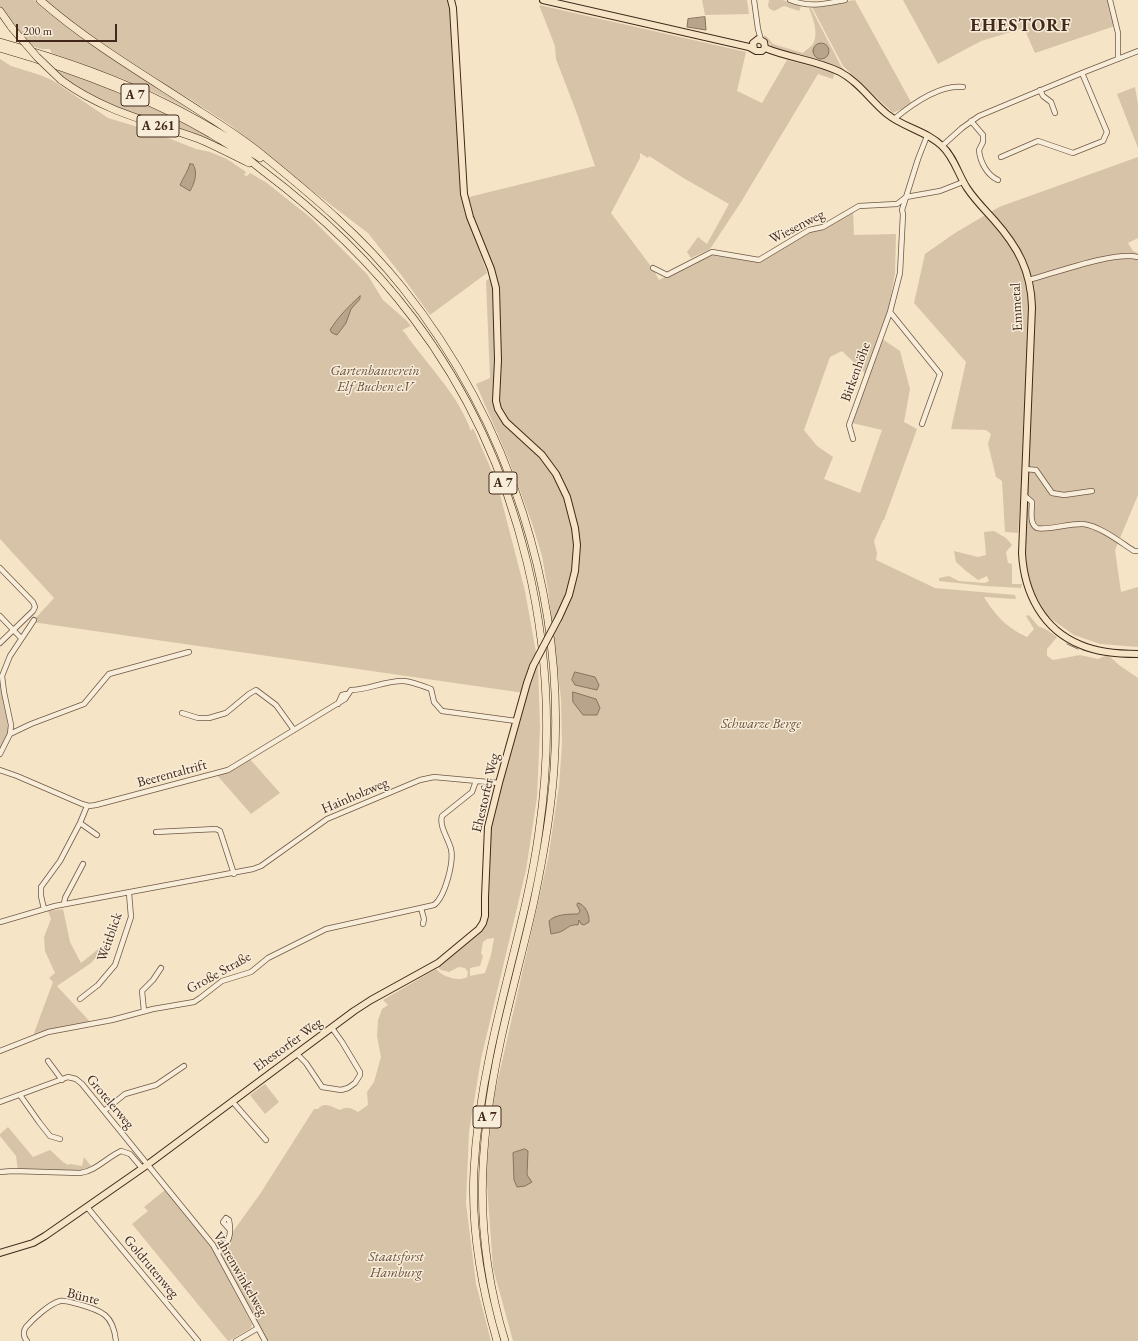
<!DOCTYPE html>
<html>
<head>
<meta charset="utf-8">
<style>
	body { margin:0 }
	#map { position:relative; width:1138px; height:1341px; overflow:hidden; background:#f5e4c5; font-family:"EB Garamond",serif }
	canvas { display:block }
	.scale { position:absolute; left:16px; top:24px; width:101px; height:18px; box-sizing:border-box; border:2px solid #42281b; border-top:0; padding-left:5px; font-size:12px; line-height:14px; white-space:nowrap; color:#42281b; -webkit-text-stroke:3px #f8edd9; paint-order:stroke }
</style>
</head>
<body>
<div id="map">
<canvas width="1138" height="1341"></canvas>
<div class="scale">200 m</div>
</div>
<script>
const context = document.querySelector('canvas').getContext('2d');
context.lineJoin = 'round';
function paint(path, color) { context.fillStyle = color; context.fill(path, 'evenodd'); }
function trace(path, color, width, dash) { context.strokeStyle = color; context.lineWidth = width; context.lineCap = dash ? 'butt' : 'round'; context.setLineDash(dash || []); context.stroke(path); }
function write(font, color, halo, rows, align = 'center') {
  context.font = font + ' "EB Garamond",serif'; context.lineWidth = 3; context.setLineDash([]); context.textBaseline = 'middle'; context.strokeStyle = halo; context.fillStyle = color; for (const [text, x, y, turn = 0] of rows) {
    context.save(); context.translate(x, y); context.rotate((+turn || 0) * Math.PI / 180); context.textAlign = isNaN(turn) ? turn : align; if (halo) context.strokeText(text, 0, 0); context.fillText(text, 0, 0); context.restore();
  }
}
const green = new Path2D(`
	M 0,0 L 34,0 C 85,44 142,79 199,114 L 199,115 L 162,96 L 121,78 L 52,53 L 50,49 L 42,49 L 31,46 L 0,7 Z
	M 43,0 L 449,0 L 457,119 L 461,193 L 464,207 L 487,273 L 430,315 L 402,276 L 368,233 L 290,174 L 230,125 L 190,99 L 138,69 L 109,51 Z
	M 702,0 L 747,0 L 749,14 L 705,15 Z
	M 769,0 L 783,0 L 801,7 L 799,11 L 784,6 L 774,11 L 770,9 L 768,6 Z
	M 855,0 L 912,104 L 893,113 L 843,66 L 812,7 Z
	M 903,0 L 1109,0 L 1115,26 L 1035,53 L 1024,28 L 981,41 L 938,64 Z
	M 539,5 L 746,52 L 737,91 L 762,103 L 787,60 L 821,69 L 834,74 L 833,79 L 818,74 L 741,202 L 710,249 L 691,258 L 687,252 L 698,237 L 707,244 L 729,204 L 685,179 L 649,156 L 648,158 L 640,153 L 640,158 L 611,213 L 653,269 L 659,280 L 711,254 L 758,262 L 808,232 L 822,228 L 853,210 L 854,235 L 896,234 L 895,274 L 888,311 L 878,336 L 900,351 L 910,389 L 904,422 L 917,429 L 884,520 L 883,520 L 874,541 L 877,553 L 876,560 L 935,588 L 1015,595 L 1016,599 L 984,597 C 996,616 1006,627 1027,637 L 1034,629 L 1026,616 L 1029,615 L 1038,626 L 1047,630 L 1057,637 L 1047,649 L 1047,656 L 1053,660 L 1080,655 L 1098,659 L 1108,655 L 1119,665 L 1138,678 L 1138,1341 L 513,1341 L 493,1268 L 486,1172 L 494,1097 L 548,859 L 559,786 L 562,744 L 561,699 L 548,590 L 542,556 L 532,523 L 508,458 L 476,384 L 490,378 L 486,281 L 496,274 L 465,198 L 595,166 L 576,111 L 556,59 L 555,46 ZM 842,351 L 864,372 L 866,380 L 852,423 L 882,430 L 860,493 L 824,479 L 833,457 L 817,446 L 804,430 L 830,357 Z
	M 809,8 L 811,8 L 841,66 L 844,70 L 842,72 L 771,47 L 771,45 L 763,36 L 766,36 L 773,44 L 803,53 C 806,50 811,47 813,44 C 819,33 813,19 809,8 Z
	M 0,59 L 11,66 L 40,75 L 52,80 L 108,118 L 148,130 L 196,149 L 210,152 L 227,159 L 246,172 L 244,175 L 247,176 L 250,173 L 267,183 L 311,218 L 367,274 L 383,300 L 406,320 L 411,326 L 402,330 L 405,333 C 427,365 458,394 471,431 L 473,428 L 497,483 L 525,591 L 538,663 L 540,728 L 537,797 L 526,870 L 481,1059 L 469,1132 L 466,1203 L 476,1284 L 491,1341 L 267,1341 L 223,1261 L 222,1255 L 234,1230 L 260,1194 L 314,1109 L 318,1109 C 324,1101 332,1107 340,1110 C 347,1106 351,1108 358,1112 L 368,1105 L 367,1092 L 374,1082 L 381,1057 L 377,1036 L 378,1020 L 382,1009 L 388,1005 L 383,1000 L 436,969 C 443,977 458,982 467,977 L 468,972 L 465,968 L 459,967 L 449,972 L 441,970 L 438,967 L 478,933 L 486,922 L 491,824 L 524,693 L 32,622 L 54,598 L 0,539 ZM 192,164 L 193,164 L 196,176 L 190,190 L 180,185 L 187,171 L 189,169 L 189,165 ZM 494,938 L 491,955 L 485,973 L 470,976 L 470,968 L 480,966 L 483,956 L 481,953 L 483,942 L 487,939 Z
	M 54,69 C 114,89 173,114 227,148 L 122,111 L 73,86 Z
	M 1135,87 L 1138,104 L 1138,148 L 1117,94 Z
	M 1138,157 L 1138,238 L 1128,243 L 1133,251 L 1138,253 L 1138,495 L 1115,550 L 1121,592 L 1138,587 L 1138,647 L 1100,644 L 1074,635 L 1047,616 L 1031,587 L 1025,565 L 1033,362 L 1027,361 L 1023,433 L 1022,477 L 1018,533 L 1005,532 L 1002,481 L 996,477 L 988,444 L 991,434 L 986,430 L 951,429 L 966,362 L 914,303 L 925,254 L 955,233 L 999,207 Z
	M 994,531 L 1006,538 L 1012,545 L 1006,552 L 1008,563 L 1012,564 L 1012,584 L 1022,584 L 1021,588 L 985,586 L 939,581 L 939,578 L 949,576 L 959,581 L 985,583 L 989,581 L 987,576 L 978,580 L 966,571 L 956,562 L 954,551 L 978,557 L 986,555 L 984,532 Z
	M 0,682 L 5,706 L 9,733 L 0,749 Z
	M 248,757 L 280,793 L 251,814 L 216,774 Z
	M 63,909 L 70,942 L 81,963 L 102,946 L 109,943 L 91,963 L 57,986 L 92,1024 L 36,1037 L 34,1033 L 53,982 L 49,978 L 55,973 L 45,951 L 44,937 L 51,919 L 48,911 Z
	M 265,1084 L 279,1102 L 265,1114 L 250,1095 Z
	M 8,1127 L 33,1157 L 50,1150 L 63,1162 L 68,1165 L 70,1164 L 82,1166 L 84,1157 L 90,1165 L 95,1165 L 86,1172 L 18,1171 L 16,1156 L 0,1136 L 0,1134 Z
	M 165,1190 L 211,1247 L 252,1324 L 251,1328 L 229,1341 L 228,1341 L 132,1224 L 148,1211 L 144,1207 Z`);
const water = new Path2D(`
	M 705,17 L 706,30 L 687,27 L 688,19 Z
	M813 51a8 8 0 1 1 16 0a8 8 0 1 1-16 0Z
	M 190,164 L 193,164 C 198,173 195,182 190,191 L 180,185 C 183,178 188,171 190,164 Z
	M 360,296 L 360,299 L 351,309 L 346,323 L 337,335 L 332,333 L 330,330 C 338,317 349,306 360,296 Z
	M 575,672 L 595,677 L 599,685 L 597,690 L 575,685 L 572,680 Z
	M 573,692 L 596,699 L 600,708 L 597,715 L 583,715 L 573,702 Z
	M 578,903 C 585,904 590,915 589,922 L 584,925 L 581,924 L 579,920 L 578,925 C 570,924 568,928 562,931 C 559,933 554,933 551,934 L 549,921 C 555,914 570,914 578,914 L 580,911 L 577,905 Z
	M 525,1149 L 528,1151 L 527,1175 L 532,1182 L 525,1186 L 517,1187 L 514,1180 L 513,1153 Z`);
const stream = new Path2D(`
	M 1067,644 L 1078,649
	M 1083,650 L 1101,654
	M 1133,657 L 1138,657`);
const minor = new Path2D(`
	M 754,0 L 758,29 L 761,40
	M 790,0 C 810,8 824,4 845,0
	M 1110,0 L 1118,33 L 1118,59
	M 1040,90 L 1043,96 L 1051,102 L 1055,113
	M 894,119 C 911,105 939,84 963,87
	M 971,121 L 983,135 L 983,142 L 979,150 C 980,162 987,175 998,180
	M 942,146 L 962,128 L 979,116 L 1082,73 L 1138,51
	M 1001,157 L 1038,141 L 1073,153 L 1103,141 L 1107,132 L 1082,73
	M 653,268 L 667,275 L 712,252 L 759,260 L 809,230 L 823,227 L 859,206 L 897,204 L 906,197 L 940,191 L 963,182
	M 1029,280 C 1055,273 1114,251 1138,257
	M 922,424 L 940,374 L 890,312 L 900,273 L 903,214 L 902,210 L 918,159 L 927,136
	M 853,439 L 849,425 L 890,312
	M 1025,469 L 1036,470 L 1052,493 L 1064,495 L 1092,491
	M 1025,496 L 1032,502 C 1032,510 1029,524 1037,528 C 1045,531 1071,523 1083,524 C 1100,526 1120,542 1134,551 L 1138,551
	M 0,568 L 33,602 L 35,607 L 33,611 L 0,643
	M 0,616 L 21,638
	M 338,704 L 342,695 L 346,694 L 347,695
	M 182,713 L 198,718 L 209,718 L 226,713 L 249,694 L 256,690 L 276,705 L 294,730
	M 10,734 L 11,725 L 4,692 L 2,676 L 10,656 L 34,620
	M 0,754 L 10,734 L 31,724 L 84,704 L 109,674 L 189,652
	M 0,770 L 17,776 L 82,804 L 89,806 L 96,805 L 228,770 L 345,699 L 351,690 C 369,690 386,680 404,681 C 413,682 423,686 431,689 L 434,702 L 442,711 L 516,721
	M 80,823 L 97,835
	M 156,832 L 216,829 L 220,831 L 234,874
	M 64,904 L 65,898 L 83,864
	M 421,908 L 424,919 L 423,924
	M 44,909 L 41,896 L 41,887 L 60,861 L 80,823 L 87,806
	M 0,922 L 55,906 L 253,869 L 261,866 L 327,819 L 420,780 L 434,777 L 499,783
	M 80,999 L 98,985 L 115,965 L 131,917 L 129,893
	M 144,1011 L 142,991 L 153,980 L 161,968
	M 0,1051 L 48,1032 L 112,1020 L 153,1009 L 194,1002 L 200,998 L 222,981 L 251,972 L 268,958 L 326,929 L 434,905 C 445,897 454,862 451,849 C 448,838 439,826 442,816 L 472,792 L 476,781
	M 297,1054 L 306,1063 L 322,1087 L 341,1090 L 348,1088 L 355,1083 L 360,1075 L 360,1072 L 342,1042 L 332,1028
	M 48,1061 L 62,1080
	M 20,1095 L 39,1122 L 50,1136 L 60,1139
	M 232,1101 L 266,1140
	M 0,1102 L 68,1077 L 76,1079 L 82,1084 L 213,1245 L 265,1341
	M 104,1111 L 125,1094 L 156,1085 L 184,1066
	M 0,1172 L 13,1171 L 80,1173 C 96,1171 106,1158 121,1151 L 130,1154 L 142,1168
	M 87,1207 L 198,1341
	M 218,1253 C 229,1243 232,1235 229,1220 L 226,1218 L 223,1222 L 230,1230
	M 27,1341 C 23,1337 23,1331 26,1327 C 33,1319 49,1304 60,1301 C 65,1300 73,1303 78,1304 C 102,1311 113,1314 116,1341
	M 236,1341 L 258,1328`);
const major = new Path2D(`
	M 451,0 L 453,8 L 464,194 L 470,217 L 491,269 L 496,288 L 498,360 L 496,401 L 498,409 L 506,422 L 542,455 L 556,474 L 567,497 L 575,528 L 577,545 L 575,571 L 569,595 L 559,617
	M 543,0 L 749,47 L 756,51 L 762,51 L 765,48
	M 765,48 C 789,58 816,60 840,72 C 859,82 871,101 887,114 C 904,128 927,131 942,146 C 954,157 958,174 967,188 C 975,200 985,210 994,220 C 1018,247 1031,271 1032,307 L 1022,553 C 1024,593 1043,630 1081,645 C 1099,653 1119,654 1138,654
	M 754,49 L 753,43 L 758,39 L 764,42 L 765,48
	M 0,1253 L 33,1243 L 45,1236 L 147,1165 L 354,1011 L 371,1000 L 438,963 L 479,929 L 483,923 L 485,916 L 485,897 L 488,827 L 499,783 L 527,683 L 533,666`);
const highway = new Path2D(`
	M 40,0 C 89,43 146,76 201,112 C 223,126 245,140 265,157 C 314,197 362,237 402,287 C 510,422 566,596 554,769 C 551,814 543,858 534,901 C 524,947 511,993 501,1039 C 478,1145 473,1236 505,1341
	M 0,11 L 12,28
	M 0,42 C 57,58 112,76 165,103 C 198,119 229,138 260,158
	M 0,48 C 73,69 145,95 211,134 C 222,141 233,147 244,155 C 250,160 255,165 262,170 C 319,213 370,261 413,318 C 523,463 565,653 539,831 C 529,906 505,979 490,1054 C 482,1092 476,1131 474,1170 C 471,1228 481,1286 497,1341
	M 61,80 C 105,112 149,121 199,139 C 216,146 232,155 249,163`);
const majorBridge = new Path2D(`
	M 533,666 L 559,617`);
const highwayBridge = new Path2D(`
	M 12,28 L 37,57 L 61,80`);
const shields = [
	[135,95,28],
	[158,126,42],
	[503,483,28],
	[487,1117,28]
];
const shieldNames = [
	["A 7",135,95],
	["A 261",158,126],
	["A 7",503,483],
	["A 7",487,1117]
];
const streetNames = [
	["Wiesenweg",797,227,-27],
	["Emmetal",1017,307,-93],
	["Birkenhöhe",856,372,-70],
	["Beerentaltrift",172,774,-15],
	["Ehestorfer Weg",486,793,-77],
	["Hainholzweg",355,796,-23],
	["Weitblick",110,937,-71],
	["Große Straße",219,973,-29],
	["Ehestorfer Weg",288,1045,-36],
	["Grotelerweg",110,1102,50],
	["Goldrutenweg",151,1267,50],
	["Vahrenwinkelweg",240,1274,60],
	["Bünte",83,1297,14]
];
const parkNames = [
	["Gartenbauverein",375,371],
	["Elf Buchen e.V",375,387],
	["Schwarze Berge",761,724],
	["Staatsforst",396,1257],
	["Hamburg",396,1273]
];
const districtNames = [
	["EHESTORF",1021,26]
];
paint(green, '#d7c4a8');
paint(water, '#b8a48b');
trace(water, '#89725e', 1);
trace(stream, '#89725e', 1);
trace(minor, '#6f5746', 6);
trace(major, '#42281b', 8);
trace(highway, '#42281b', 8);
trace(minor, '#f8edd9', 4.5);
trace(major, '#f5e4c5', 6);
trace(highway, '#f5e4c5', 7);
trace(majorBridge, '#42281b', 8, []);
trace(highwayBridge, '#42281b', 8, []);
trace(majorBridge, '#f5e4c5', 6);
trace(highwayBridge, '#f5e4c5', 7);
for (const [x, y, w] of shields) { const box = new Path2D(); box.roundRect(x - w / 2, y - 11, w, 22, 3); context.fillStyle = '#f8edd9'; context.fill(box); trace(box, '#42281b', 1); }
write('bold 13px', '#42281b', null, shieldNames);
write('14px', '#42281b', '#f8edd9', streetNames);
write('italic 14px', '#674f3e', '#f8edd9', parkNames);
context.letterSpacing = '1px';
write('bold 18px', '#42281b', '#f8edd9', districtNames);
context.letterSpacing = '0px';
</script>
</body>
</html>
